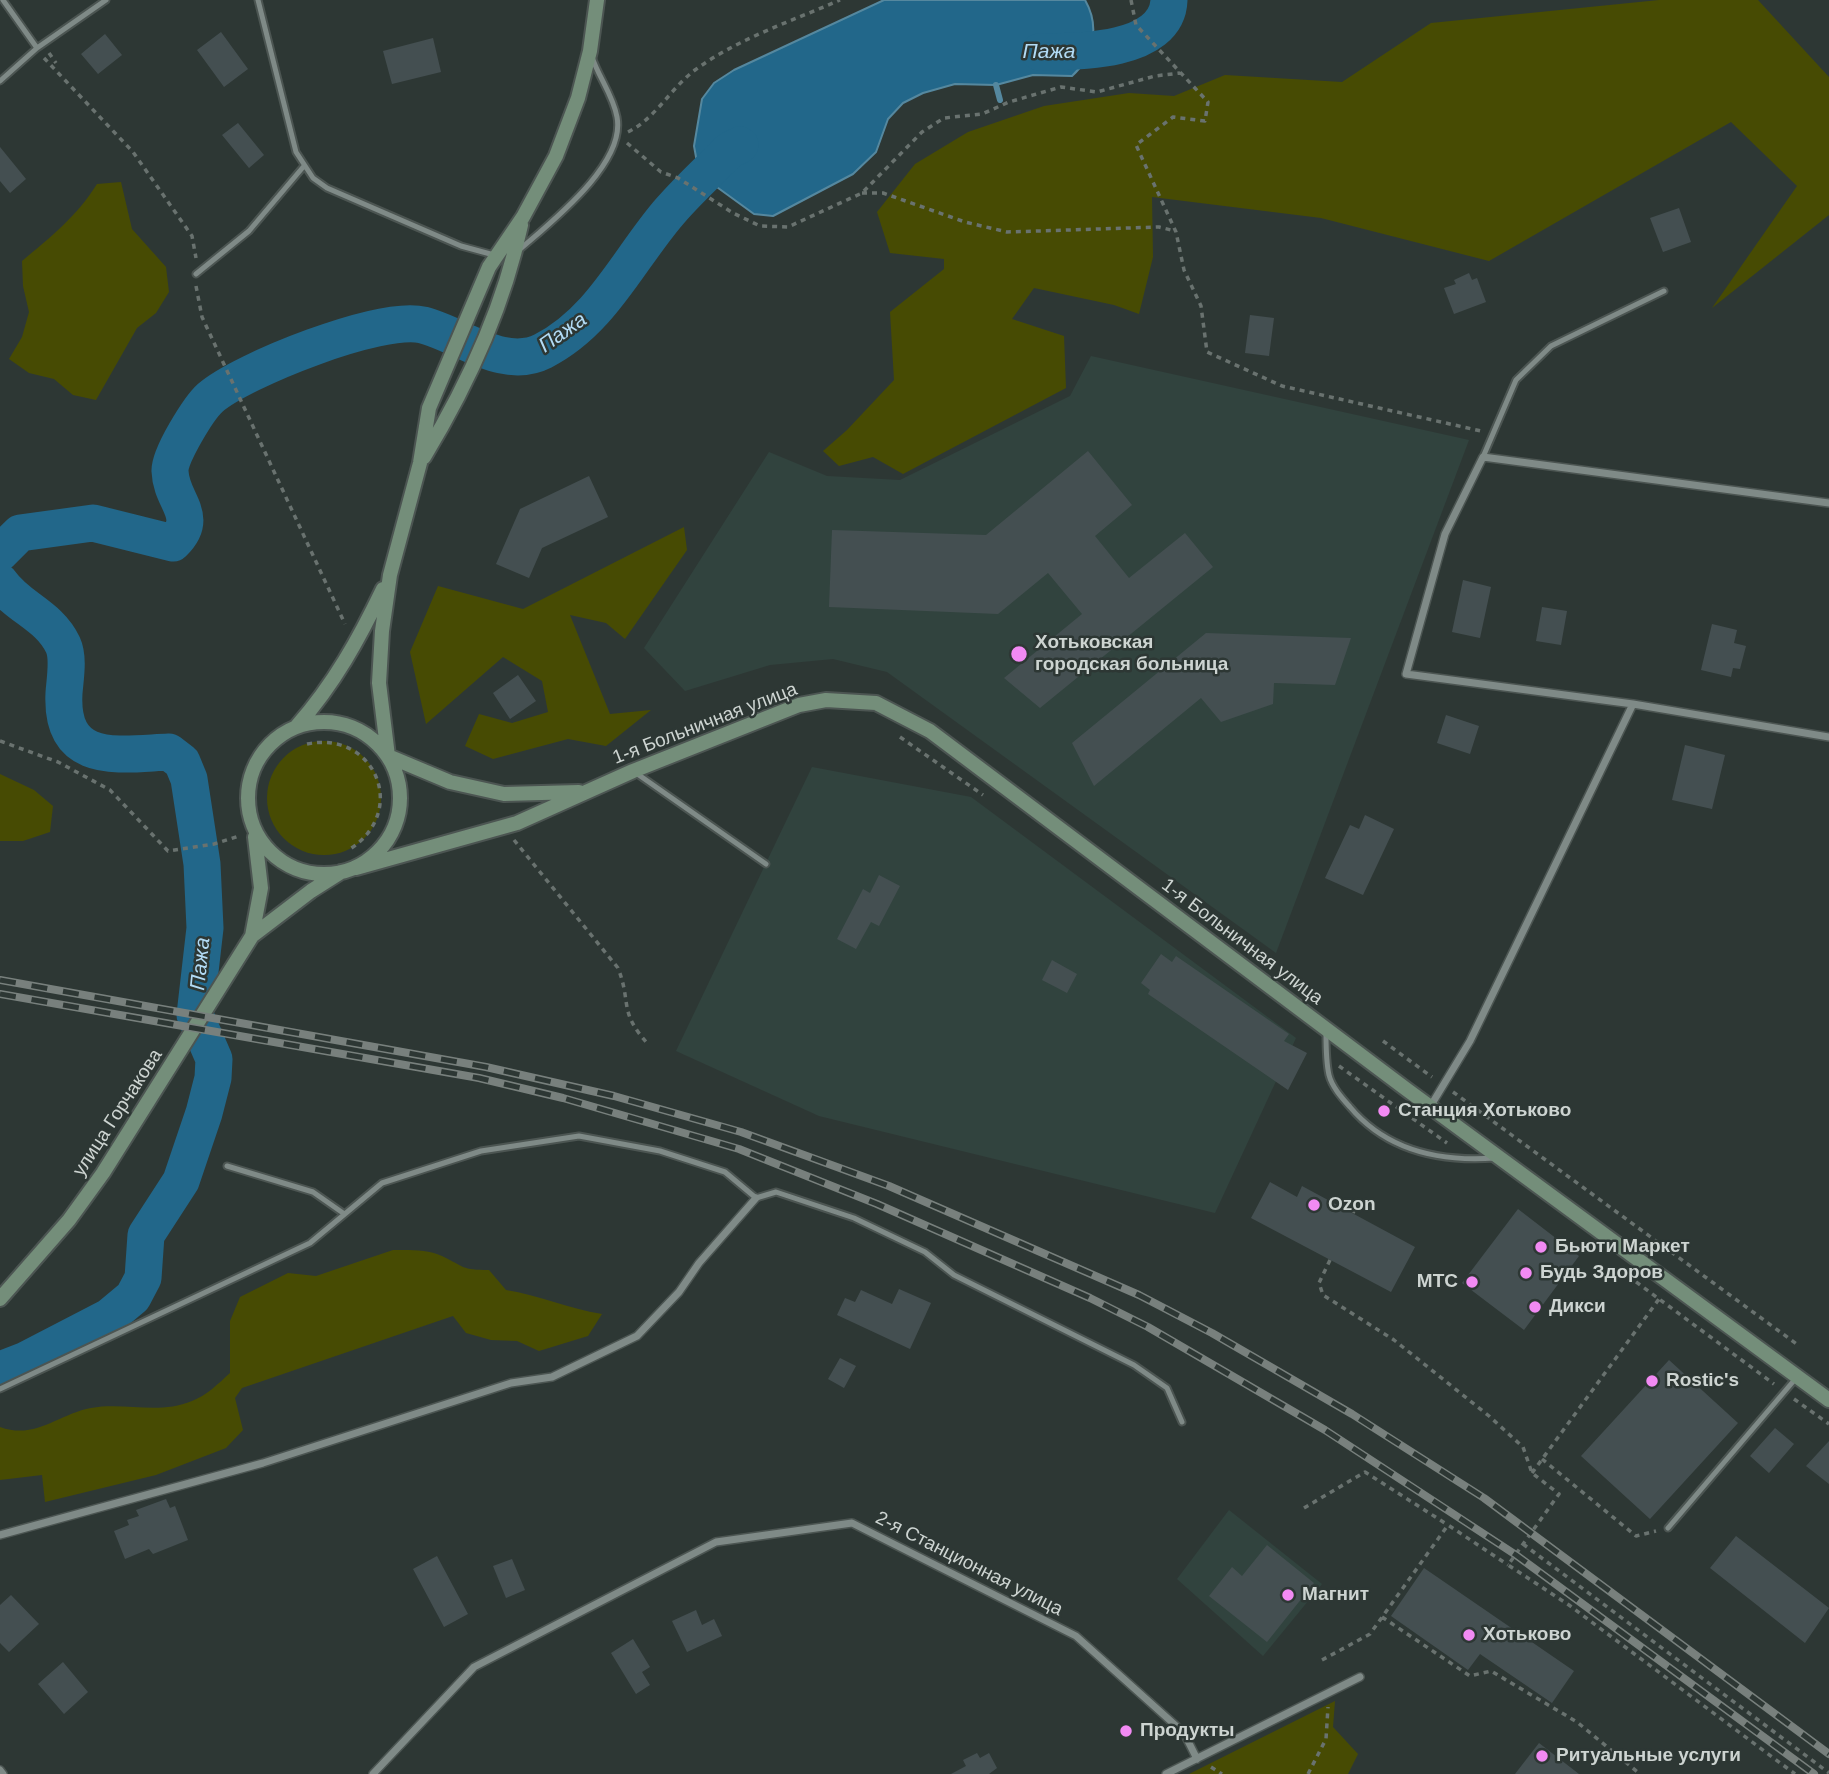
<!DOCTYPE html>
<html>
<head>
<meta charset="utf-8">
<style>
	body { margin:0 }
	canvas { display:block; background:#2d3734 }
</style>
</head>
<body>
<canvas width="1829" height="1774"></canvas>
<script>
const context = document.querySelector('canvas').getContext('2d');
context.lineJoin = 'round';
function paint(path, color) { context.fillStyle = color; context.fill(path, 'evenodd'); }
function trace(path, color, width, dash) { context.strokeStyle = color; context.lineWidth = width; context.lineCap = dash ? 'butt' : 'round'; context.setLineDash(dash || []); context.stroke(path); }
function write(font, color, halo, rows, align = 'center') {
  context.font = font + ' Helvetica,sans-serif'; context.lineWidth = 5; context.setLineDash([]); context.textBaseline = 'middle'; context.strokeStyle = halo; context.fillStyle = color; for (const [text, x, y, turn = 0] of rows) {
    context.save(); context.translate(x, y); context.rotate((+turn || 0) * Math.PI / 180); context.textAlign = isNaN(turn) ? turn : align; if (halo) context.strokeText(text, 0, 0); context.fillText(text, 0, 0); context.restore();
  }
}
const built = new Path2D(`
	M 1091,356 L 1469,440 L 1276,953 L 887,672 L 833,659 L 770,665 L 685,691 L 644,648 L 769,452 L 827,476 L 900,480 L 1070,396 Z
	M 812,767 L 971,797 L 1296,1038 L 1215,1213 L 819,1116 L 676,1051 Z
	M 1229,1510 L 1322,1584 L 1263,1656 L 1177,1579 Z`);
const green = new Path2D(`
	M 1659,0 L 1758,0 L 1829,77 L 1829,215 L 1712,308 L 1797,186 L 1731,122 L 1489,261 L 1321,218 L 1152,197 L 1153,257 L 1139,314 L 1114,305 L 1034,288 L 1012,319 L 1064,336 L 1066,388 L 903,474 L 873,457 L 839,466 L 823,451 L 847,430 L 894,380 L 890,312 L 944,269 L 944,259 L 890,253 L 877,212 L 915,164 L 968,132 L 1044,106 L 1129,93 L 1174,96 L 1225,75 L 1342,82 L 1431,23 Z
	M 121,182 L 132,229 L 166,267 L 169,292 L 156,313 L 137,328 L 96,400 L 73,395 L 54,379 L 29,373 L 9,359 L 22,337 L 29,312 L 23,286 L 22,261 C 51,237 77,216 97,184 Z
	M 684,527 L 687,550 L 625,639 L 606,623 L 570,615 L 610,714 L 651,710 L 606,746 L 568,739 L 493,759 L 465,746 L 479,714 L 512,723 L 548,712 L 542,681 L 503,657 L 426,724 L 410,652 L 438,586 L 523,609 Z
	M267 798a57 57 0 1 1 114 0a57 57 0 1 1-114 0Z
	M 0,774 L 34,790 L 53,806 L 50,832 L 23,841 L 0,841 Z
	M 393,1250 C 409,1250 427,1249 442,1256 C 465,1267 461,1270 489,1270 L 506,1290 C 539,1295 569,1309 602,1314 L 588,1336 L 539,1351 L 517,1341 L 491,1340 L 466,1333 L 453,1316 L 242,1388 L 235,1398 L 243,1430 L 226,1448 L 156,1475 L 45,1502 L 42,1475 L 0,1480 L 0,1427 C 36,1440 58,1414 91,1408 C 125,1402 159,1415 192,1401 C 207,1395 218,1384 230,1373 L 230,1321 L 240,1297 L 288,1273 L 316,1276 Z
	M 1335,1701 L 1333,1727 L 1358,1754 L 1348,1774 L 1189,1774 Z`);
const water = new Path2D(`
	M 884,0 L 1085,0 C 1100,26 1094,56 1072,76 L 1033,75 L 996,85 L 955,84 L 923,93 L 903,103 L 888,119 L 876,152 L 853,174 L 773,216 L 754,214 L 703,177 L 698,168 L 694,146 L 702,99 L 714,83 L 734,70 Z`);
const stream = new Path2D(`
	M 996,85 L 1000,100`);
const river = new Path2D(`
	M 1039,52 C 1075,52 1167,53 1169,0
	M 0,553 L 20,533 L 93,523 L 173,543 C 201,516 171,502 170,471 C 169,456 199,408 210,398 C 242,370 381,315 423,325 C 461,335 504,371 543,351 C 602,321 629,258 670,211 C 689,189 710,170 730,150 L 740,145
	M 0,582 C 18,608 49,615 63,645 C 69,658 65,679 64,693 C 60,767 120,754 169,752 L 182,762 L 189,779 L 202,864 L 205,928 L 195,1015 L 214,1059 L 213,1078 L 204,1113 L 181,1181 L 146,1235 L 143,1278 L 133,1297 L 109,1317 L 26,1360 L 0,1370`);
const building = new Path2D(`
	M 221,32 L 248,69 L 224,87 L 197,50 Z
	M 105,34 L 122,55 L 98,74 L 81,54 Z
	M 433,38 L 441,72 L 392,84 L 383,51 Z
	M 238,123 L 264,155 L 249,168 L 222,135 Z
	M 0,147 L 26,179 L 10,193 L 0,181 Z
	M 1679,208 L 1691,242 L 1663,252 L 1650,218 Z
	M 1469,273 L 1472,280 L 1477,278 L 1486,302 L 1454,314 L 1444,288 L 1456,284 L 1454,280 Z
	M 1250,315 L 1274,318 L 1269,356 L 1245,353 Z
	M 1088,451 L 1132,505 L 1095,536 L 1129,578 L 1185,533 L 1213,567 L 1040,708 L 1004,678 L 1082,614 L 1048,573 L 998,614 L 829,607 L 832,530 L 986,535 Z
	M 589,476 L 608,517 L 542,548 L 529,578 L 496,564 L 520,509 Z
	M 1463,580 L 1491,587 L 1480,638 L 1452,632 Z
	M 1542,607 L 1567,611 L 1561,645 L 1536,641 Z
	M 1712,624 L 1737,630 L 1734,643 L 1746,646 L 1740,669 L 1733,668 L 1731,677 L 1701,670 Z
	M 1206,633 L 1351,638 L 1335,685 L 1274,683 L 1273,704 L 1221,722 L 1201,698 L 1094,786 L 1072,743 Z
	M 518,675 L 536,701 L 510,719 L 493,693 Z
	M 1446,715 L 1479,726 L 1470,754 L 1437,743 Z
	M 1685,745 L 1725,755 L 1712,809 L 1672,800 Z
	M 1365,815 L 1394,829 L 1363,895 L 1325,878 L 1350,825 L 1359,829 Z
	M 879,875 L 900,886 L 879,926 L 871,922 L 856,949 L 837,939 L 863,889 L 870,893 Z
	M 1161,954 L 1172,962 L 1176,956 L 1289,1034 L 1284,1041 L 1307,1053 L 1288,1090 L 1148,994 L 1150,990 L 1141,983 Z
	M 1052,960 L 1077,974 L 1067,993 L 1042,980 Z
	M 1270,1182 L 1297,1197 L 1302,1186 L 1415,1247 L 1391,1292 L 1251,1218 Z
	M 1518,1209 L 1579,1256 L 1524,1330 L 1462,1283 Z
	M 899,1289 L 931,1303 L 910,1349 L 837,1315 L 845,1298 L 855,1302 L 861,1290 L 892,1304 Z
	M 840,1358 L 856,1366 L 844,1388 L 828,1379 Z
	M 1669,1360 L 1738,1423 L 1650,1519 L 1581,1456 Z
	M 1775,1428 L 1794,1444 L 1769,1473 L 1750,1456 Z
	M 1829,1441 L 1829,1484 L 1806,1466 Z
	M 166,1499 L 170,1508 L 175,1506 L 188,1540 L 153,1554 L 149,1549 L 125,1559 L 114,1531 L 129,1525 L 127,1520 L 139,1516 L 136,1510 Z
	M 1736,1536 L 1829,1608 L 1805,1643 L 1710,1568 Z
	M 1267,1545 L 1314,1583 L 1267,1642 L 1209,1596 L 1232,1567 L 1242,1576 Z
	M 437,1556 L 468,1614 L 444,1627 L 413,1569 Z
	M 512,1559 L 525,1590 L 506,1598 L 493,1566 Z
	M 1424,1568 L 1574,1671 L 1552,1703 L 1480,1654 L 1468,1670 L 1391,1616 Z
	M 11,1595 L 39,1624 L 9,1652 L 0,1643 L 0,1605 Z
	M 696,1610 L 702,1625 L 714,1619 L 722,1636 L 687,1652 L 672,1621 Z
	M 633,1639 L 650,1667 L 642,1672 L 650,1685 L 636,1694 L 611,1653 Z
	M 63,1662 L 88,1692 L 64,1714 L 38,1684 Z
	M 1539,1743 L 1579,1774 L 1515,1774 Z
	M 977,1753 L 980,1758 L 989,1753 L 997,1768 L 989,1774 L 951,1774 L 966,1766 L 963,1760 Z`);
const path = new Path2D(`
	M 1131,0 L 1136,25 L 1208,102 L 1205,121 L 1173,117 L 1136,145 L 1176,232 L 1184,270 L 1201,306 L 1207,352 L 1282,386 L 1481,431
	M 49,53 L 56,63
	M 44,58 L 133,152 L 192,236 L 196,258
	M 628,132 C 656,118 670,89 695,70 C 737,39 792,21 840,0
	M 627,143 L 661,172 L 678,178 L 733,213 L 760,226 L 788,227 L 862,193 L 922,132 L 944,118 L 982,114 L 1009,102 L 1061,87 L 1097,92 L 1155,76 L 1180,73
	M 862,193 L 883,193 L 965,222 L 1007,232 L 1159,227 L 1175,231
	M 196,286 L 202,317 L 345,624
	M 900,737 L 983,795
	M 0,741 L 58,762 L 110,790 L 168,851 L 214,844 L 239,836
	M 307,744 C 375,730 409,811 350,849
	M 514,840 L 618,968 C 632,1004 618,1011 648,1044
	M 1383,1041 L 1432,1077
	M 1339,1066 L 1447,1143
	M 1453,1092 L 1798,1345
	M 1353,1213 L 1355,1209
	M 1330,1260 L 1319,1283 L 1323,1295 L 1394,1340 L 1489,1416 L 1523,1447 L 1532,1473 L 1559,1494 L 1508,1565 L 1569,1605 L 1795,1774
	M 1628,1276 L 1774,1384
	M 1794,1399 L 1829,1424
	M 1542,1459 L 1636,1536 L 1656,1531
	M 1532,1473 L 1659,1299
	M 1304,1508 L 1365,1472 L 1448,1525
	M 1523,1544 L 1829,1773
	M 1382,1617 L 1470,1676 L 1491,1671 L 1577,1722 L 1640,1774
	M 1322,1660 L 1370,1634 L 1448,1525 L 1508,1565
	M 1211,1767 L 1222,1774
	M 1308,1774 L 1326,1739 L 1328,1707`);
const lane = new Path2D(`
	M 3,0 L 37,48
	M 258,0 L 296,152 L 313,178 L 327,188 L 461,246 L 494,255
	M 0,81 L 37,48 L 106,0
	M 518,251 C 551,222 626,164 617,117 C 613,95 599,78 592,57
	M 196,274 L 249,231 L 304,166
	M 1483,457 L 1516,380 L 1551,346 L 1664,291
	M 636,773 L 766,864
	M 1326,1033 C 1326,1046 1326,1062 1329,1075 C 1332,1087 1342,1098 1350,1107 C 1387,1151 1440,1162 1495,1158
	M 227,1166 L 313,1192 L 343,1213
	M 0,1389 L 310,1243 L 382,1183 L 481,1151 L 579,1136 L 660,1151 L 725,1172 L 756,1198 L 776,1192 L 854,1218 L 925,1252 L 954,1275 L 1134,1365 L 1167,1388 L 1182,1422
	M 1668,1528 L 1797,1377`);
const street = new Path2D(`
	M 1633,704 L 1406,674 L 1445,534 L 1483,457 L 1829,503
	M 1430,1107 L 1470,1041 L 1633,704 L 1829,737
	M 0,1535 L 263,1463 L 511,1383 L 552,1377 L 637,1336 L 679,1292 L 699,1263 L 756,1198
	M 0,1770 L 3,1774
	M 373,1774 L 474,1667 L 716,1542 L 852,1523 L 1076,1636 L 1184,1733 L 1197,1759
	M 1166,1774 L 1360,1677`);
const secondary = new Path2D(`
	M 424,457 C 467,386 504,306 521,225
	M248 798a76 76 0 1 1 152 0a76 76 0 1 1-152 0Z
	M 297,726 C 334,684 359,639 383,589
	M 579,792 L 504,794 L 450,782 L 388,756 L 379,683 L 382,631 L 390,575 L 420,463 L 429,408 L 489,267 L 523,217 L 556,156 L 578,98 L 590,51 L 597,0
	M 356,868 L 517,823 L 633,771 L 799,705 L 826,700 L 876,703 L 930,731 L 1406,1089 L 1829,1400
	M 252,936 L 261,888 L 255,837
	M 0,1299 L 69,1220 L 103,1173 L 252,936 L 311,891 L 341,872`);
const rail = new Path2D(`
	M 0,980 L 486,1067 L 614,1096 L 741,1132 L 889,1186 L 1139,1295 L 1212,1333 L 1352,1414 L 1484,1498 L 1829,1754
	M 0,994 L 479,1078 L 563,1098 L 739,1149 L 877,1204 L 1090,1298 L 1148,1327 L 1325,1430 L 1516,1555 L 1814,1774`);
const markers = [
	[1019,654,9,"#f28af3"],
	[1384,1111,7,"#f28af3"],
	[1314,1205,7,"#f28af3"],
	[1541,1247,7,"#f28af3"],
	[1526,1273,7,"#f28af3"],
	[1472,1282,7,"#f28af3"],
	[1535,1307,7,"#f28af3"],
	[1652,1381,7,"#f28af3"],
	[1288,1595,7,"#f28af3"],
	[1469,1635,7,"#f28af3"],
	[1126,1731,7,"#f28af3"],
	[1542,1756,7,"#f28af3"]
];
const poiNames = [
	["Хотьковская",1035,643],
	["городская больница",1035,665],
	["Станция Хотьково",1398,1111],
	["Ozon",1328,1205],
	["Бьюти Маркет",1555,1247],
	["Будь Здоров",1540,1273],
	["МТС",1458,1282,"right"],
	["Дикси",1549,1307],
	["Rostic's",1666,1381],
	["Магнит",1302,1595],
	["Хотьково",1483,1635],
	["Продукты",1140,1731],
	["Ритуальные услуги",1556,1756]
];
const streetNames = [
	["1-я Больничная улица",705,724,-21],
	["1-я Больничная улица",1242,942,37],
	["улица Горчакова",118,1113,-57],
	["2-я Станционная улица",969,1564,27]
];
const waterNames = [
	["Пажа",1049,52],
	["Пажа",563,333,-35],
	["Пажа",201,964,-84]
];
paint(built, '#31433e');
paint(green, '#474b03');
paint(water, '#22678a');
trace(water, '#55889f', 2);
trace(stream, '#55889f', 6);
trace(river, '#22678a', 37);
paint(building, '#444f51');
trace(lane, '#4c5552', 9);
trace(street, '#4c5552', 10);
trace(secondary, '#4c5552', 18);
trace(path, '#69726f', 3.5, [5, 5]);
trace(lane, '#7f8a87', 5);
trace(street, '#7f8a87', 7);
trace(secondary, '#748e7a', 14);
trace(rail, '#78807d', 8);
trace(rail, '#2d3734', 5, [16]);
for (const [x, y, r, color] of markers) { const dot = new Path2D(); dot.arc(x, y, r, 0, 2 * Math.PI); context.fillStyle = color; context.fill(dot); trace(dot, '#2d3734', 2.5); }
write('bold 19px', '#cdd4d1', '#2d3734', poiNames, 'left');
write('19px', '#cdd4d1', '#2d3734', streetNames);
write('italic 21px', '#b2dbf5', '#2d3734', waterNames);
</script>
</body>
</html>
